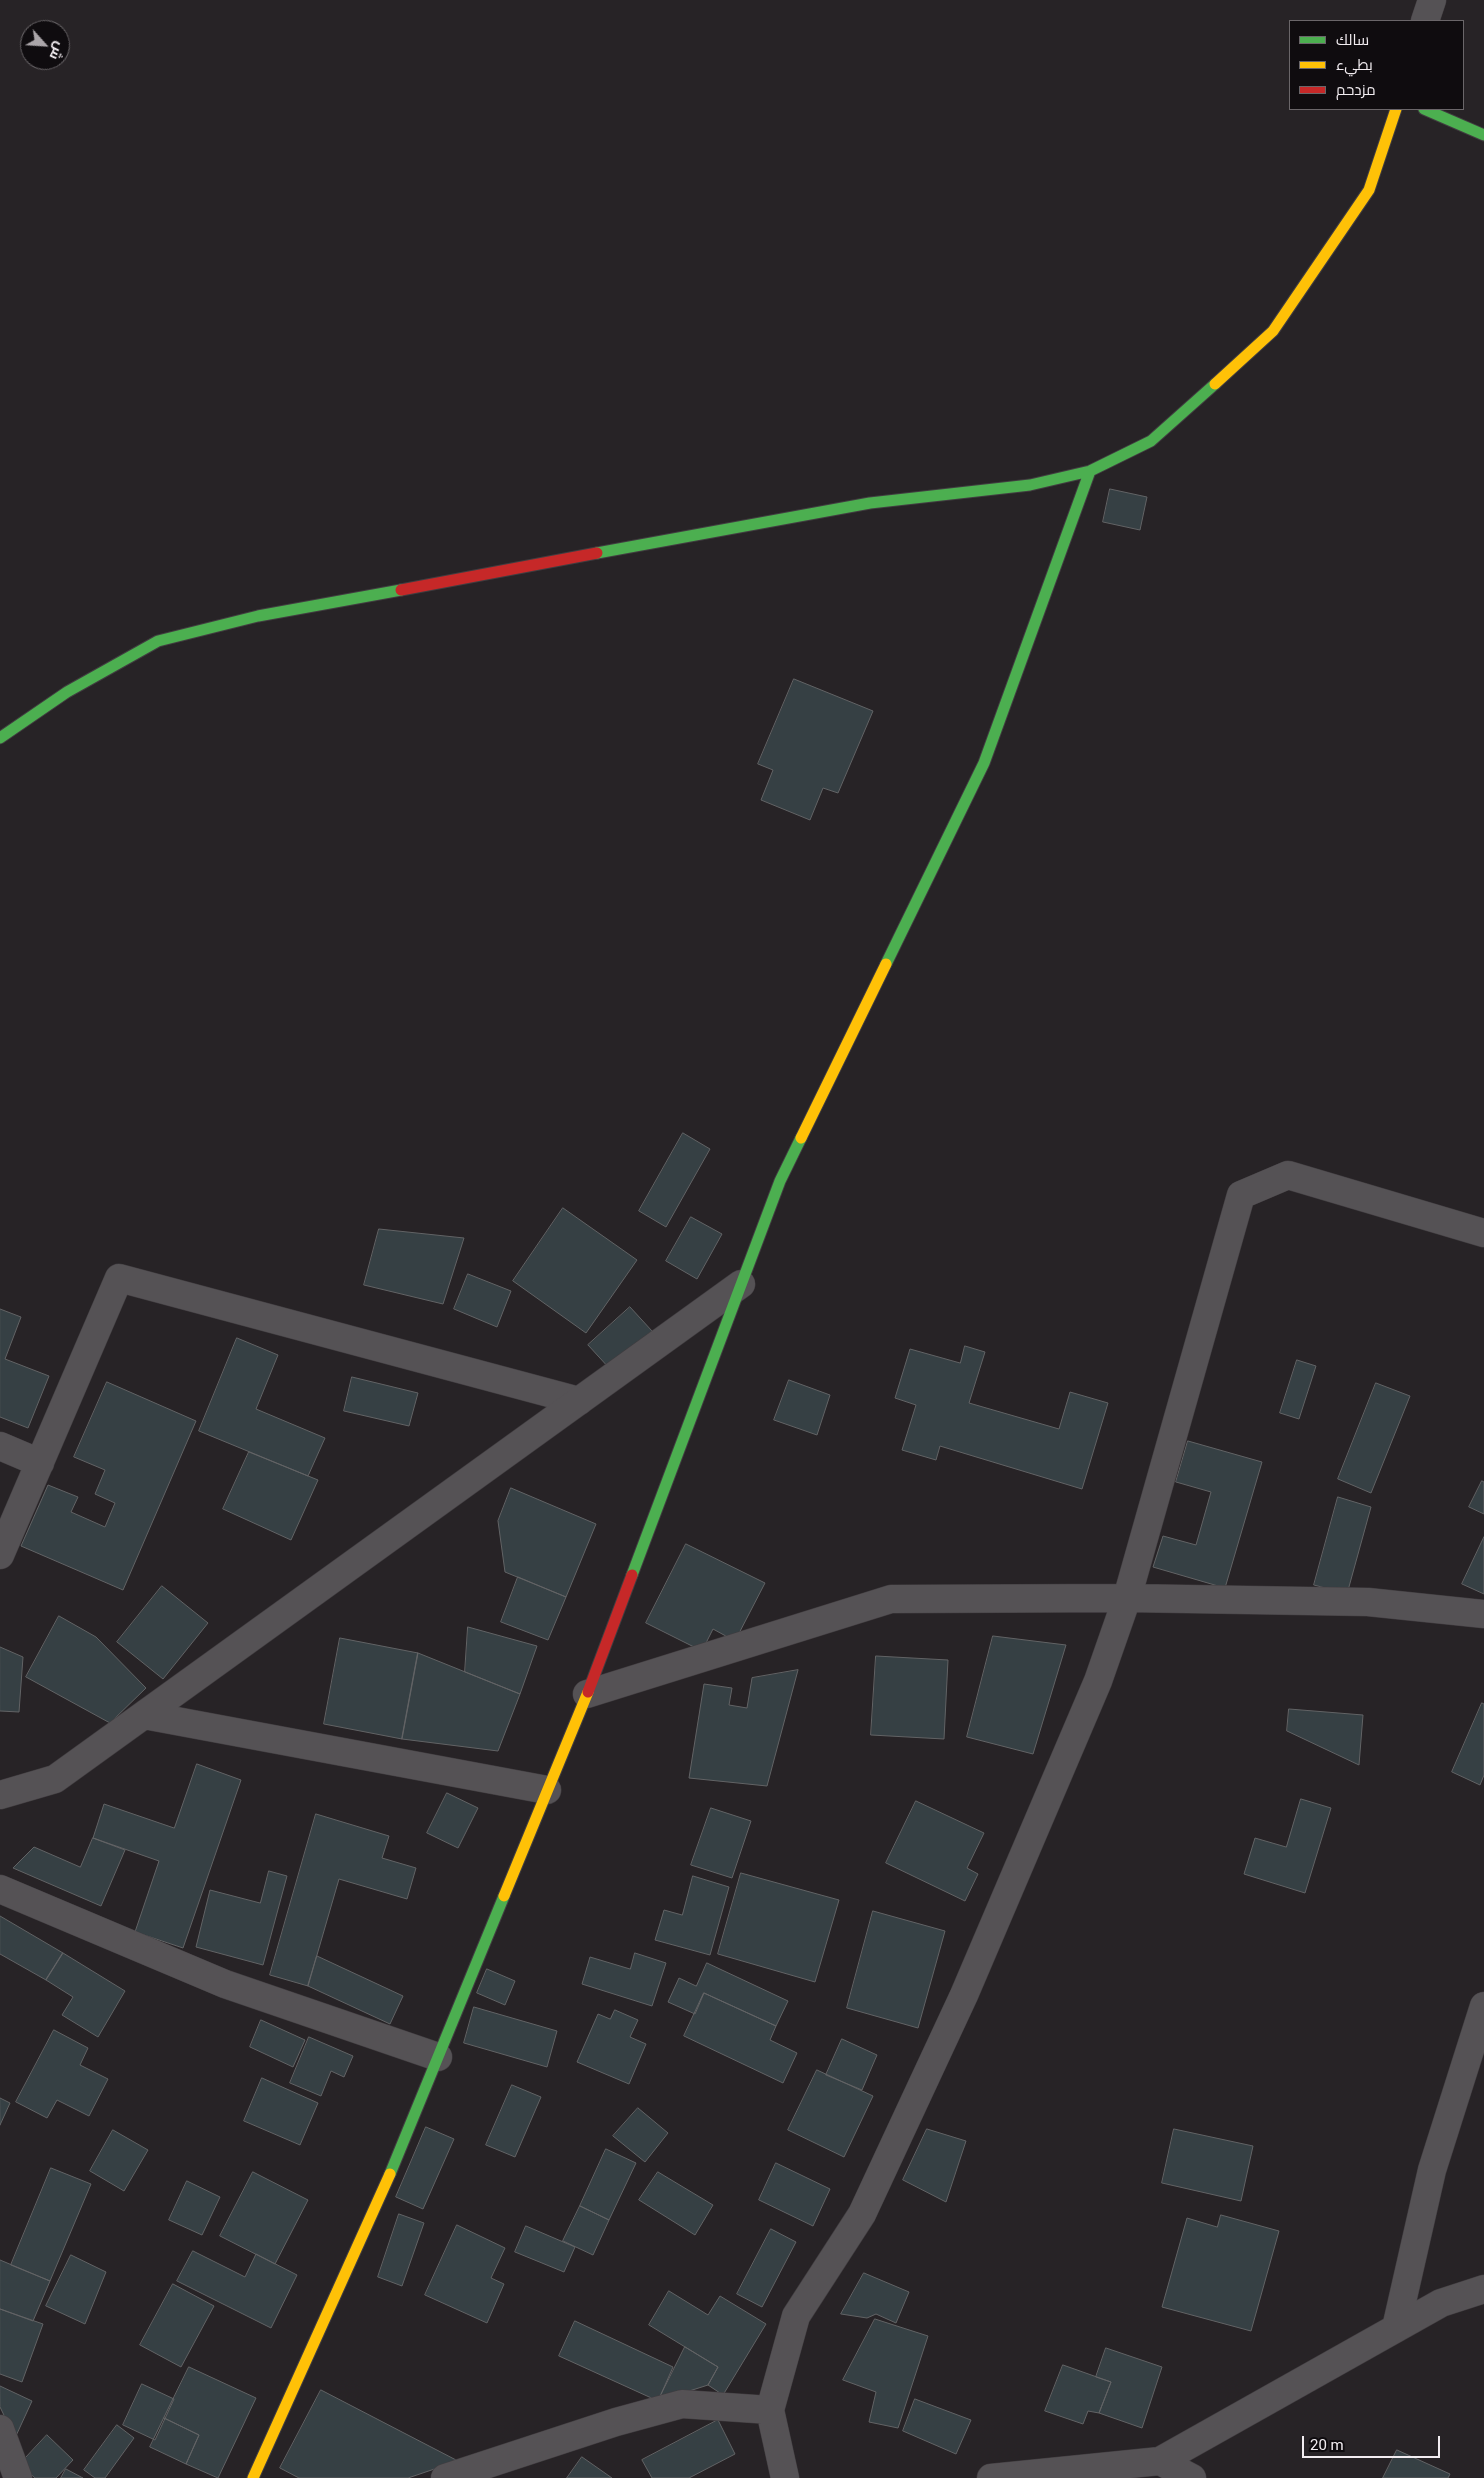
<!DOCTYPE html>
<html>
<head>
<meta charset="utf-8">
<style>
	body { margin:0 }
	#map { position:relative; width:1484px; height:2478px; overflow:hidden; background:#272326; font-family:Roboto,Cairo,sans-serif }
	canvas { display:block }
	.legend { position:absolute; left:1289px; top:20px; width:175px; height:90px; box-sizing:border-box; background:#0f0c0f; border:1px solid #6a6669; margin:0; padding:6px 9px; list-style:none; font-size:15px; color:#f2edf1 }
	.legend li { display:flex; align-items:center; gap:10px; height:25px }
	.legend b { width:25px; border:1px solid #6a6669 }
	.north { position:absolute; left:20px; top:20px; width:50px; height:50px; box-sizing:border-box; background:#0f0c0f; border:1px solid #6a6669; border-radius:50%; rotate:116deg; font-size:14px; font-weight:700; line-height:20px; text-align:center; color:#f2edf1 }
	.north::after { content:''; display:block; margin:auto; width:18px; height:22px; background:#aba6aa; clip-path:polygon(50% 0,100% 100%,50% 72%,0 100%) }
	.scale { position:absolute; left:1302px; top:2436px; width:138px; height:22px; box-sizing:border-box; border:2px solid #f2edf1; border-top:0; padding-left:6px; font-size:15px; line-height:18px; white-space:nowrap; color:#f2edf1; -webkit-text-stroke:4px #0f0c0f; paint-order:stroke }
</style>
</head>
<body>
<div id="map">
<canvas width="1484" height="2478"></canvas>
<ul class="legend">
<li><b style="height:6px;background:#4caf50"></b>سالك</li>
<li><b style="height:6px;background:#ffc107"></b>بطيء</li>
<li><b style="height:6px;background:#c62828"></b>مزدحم</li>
</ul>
<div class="north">ش</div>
<div class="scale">20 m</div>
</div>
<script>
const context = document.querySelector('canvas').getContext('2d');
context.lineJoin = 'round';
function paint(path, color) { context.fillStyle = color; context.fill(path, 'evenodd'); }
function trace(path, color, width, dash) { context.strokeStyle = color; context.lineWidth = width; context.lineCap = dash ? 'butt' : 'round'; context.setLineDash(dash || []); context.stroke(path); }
const building = new Path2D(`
	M 1110,489 L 1147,497 L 1140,530 L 1103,522 Z
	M 794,679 L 873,711 L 838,793 L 823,788 L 810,820 L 761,800 L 773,770 L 758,764 Z
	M 683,1133 L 710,1149 L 666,1227 L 639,1211 Z
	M 563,1208 L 637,1260 L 586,1333 L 513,1281 Z
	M 691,1217 L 722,1234 L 697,1279 L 666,1261 Z
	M 379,1229 L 464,1238 L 443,1304 L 364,1285 Z
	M 468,1274 L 511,1291 L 497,1327 L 454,1309 Z
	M 630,1307 L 652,1331 L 610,1369 L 588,1345 Z
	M 0,1309 L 21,1317 L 5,1359 L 49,1376 L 28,1428 L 0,1417 Z
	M 237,1338 L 278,1355 L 256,1409 L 325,1438 L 308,1476 L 199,1431 Z
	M 965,1346 L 985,1352 L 969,1403 L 1059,1429 L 1070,1392 L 1108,1403 L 1082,1489 L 940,1446 L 936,1460 L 902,1450 L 916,1405 L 895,1398 L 910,1349 L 960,1363 Z
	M 1297,1360 L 1316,1366 L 1299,1419 L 1280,1413 Z
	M 352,1377 L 418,1393 L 409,1426 L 344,1411 Z
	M 789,1380 L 830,1395 L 817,1435 L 774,1420 Z
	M 107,1382 L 196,1421 L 123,1590 L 21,1546 L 48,1485 L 78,1497 L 71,1512 L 105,1527 L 115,1503 L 95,1494 L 105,1470 L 74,1457 Z
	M 1376,1383 L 1410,1396 L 1371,1493 L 1338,1479 Z
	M 1188,1441 L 1262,1462 L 1225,1588 L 1153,1567 L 1163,1536 L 1196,1545 L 1211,1492 L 1176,1482 Z
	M 249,1452 L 318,1480 L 291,1540 L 223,1509 Z
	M 1482,1481 L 1484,1482 L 1484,1514 L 1469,1507 Z
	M 511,1488 L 596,1524 L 566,1597 L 505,1572 L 498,1521 Z
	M 1338,1497 L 1371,1507 L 1347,1594 L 1314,1585 Z
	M 1484,1537 L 1484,1594 L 1462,1584 Z
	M 686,1544 L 765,1583 L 735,1641 L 713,1629 L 702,1651 L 646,1623 Z
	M 518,1577 L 566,1597 L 548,1640 L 501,1622 Z
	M 162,1586 L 208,1623 L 163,1679 L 117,1642 Z
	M 59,1616 L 96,1637 L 146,1688 L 110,1723 L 26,1677 Z
	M 468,1627 L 537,1646 L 520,1694 L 465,1672 Z
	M 993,1636 L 1066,1645 L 1033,1754 L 967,1737 Z
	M 340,1638 L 418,1653 L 402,1739 L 324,1724 Z
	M 0,1647 L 23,1657 L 19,1712 L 0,1711 Z
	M 418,1653 L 520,1694 L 498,1751 L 402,1739 Z
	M 876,1656 L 948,1660 L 944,1739 L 871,1735 Z
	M 798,1670 L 767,1786 L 689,1778 L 704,1684 L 732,1688 L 729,1705 L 747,1708 L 752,1678 Z
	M 1482,1703 L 1484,1704 L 1484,1775 L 1480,1785 L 1452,1772 Z
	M 1289,1709 L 1363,1715 L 1359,1765 L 1287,1731 Z
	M 197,1764 L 241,1780 L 183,1948 L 135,1932 L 159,1861 L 93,1838 L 104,1804 L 174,1828 Z
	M 447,1793 L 478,1808 L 458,1848 L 427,1833 Z
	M 1301,1799 L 1331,1808 L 1305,1893 L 1244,1874 L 1255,1838 L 1286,1847 Z
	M 916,1801 L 984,1833 L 967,1868 L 978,1874 L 965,1901 L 886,1863 Z
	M 711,1808 L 751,1821 L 732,1878 L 691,1865 Z
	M 316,1814 L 389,1836 L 382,1858 L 416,1868 L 407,1899 L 339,1879 L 308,1986 L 270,1975 Z
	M 93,1838 L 125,1850 L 101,1906 L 13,1868 L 34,1847 L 80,1867 Z
	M 269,1871 L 287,1876 L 263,1965 L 196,1947 L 210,1890 L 260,1903 Z
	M 741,1873 L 839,1900 L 815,1982 L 718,1954 Z
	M 693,1876 L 729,1887 L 710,1955 L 655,1940 L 664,1910 L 682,1915 Z
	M 873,1911 L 945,1931 L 918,2028 L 847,2008 Z
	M 0,1916 L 63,1953 L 46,1980 L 0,1954 Z
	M 63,1953 L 125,1991 L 98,2037 L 62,2015 L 73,1997 L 46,1980 Z
	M 635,1953 L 666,1963 L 652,2006 L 582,1984 L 590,1957 L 630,1969 Z
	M 317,1956 L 403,1996 L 390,2024 L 308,1986 Z
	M 707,1963 L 788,2001 L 776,2026 L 704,1993 L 695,2014 L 668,2002 L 679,1978 L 696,1986 Z
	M 487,1969 L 515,1981 L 505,2005 L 477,1993 Z
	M 704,1993 L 776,2026 L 770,2040 L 797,2053 L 783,2083 L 684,2036 Z
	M 474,2007 L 557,2031 L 547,2067 L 464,2043 Z
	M 615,2010 L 638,2020 L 630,2037 L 646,2044 L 629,2084 L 577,2062 L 598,2014 L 610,2019 Z
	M 261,2020 L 305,2040 L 293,2067 L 250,2047 Z
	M 54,2030 L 88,2048 L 80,2065 L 108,2079 L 89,2116 L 57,2100 L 47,2118 L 16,2102 Z
	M 309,2037 L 353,2056 L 344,2077 L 331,2071 L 321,2096 L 290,2083 Z
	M 842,2039 L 877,2055 L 862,2090 L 826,2075 Z
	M 817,2070 L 873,2096 L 844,2157 L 788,2130 Z
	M 262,2078 L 318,2103 L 300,2145 L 244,2121 Z
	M 512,2085 L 541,2097 L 515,2157 L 486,2145 Z
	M 0,2098 L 10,2103 L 0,2125 Z
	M 638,2108 L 668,2133 L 645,2162 L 613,2136 Z
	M 426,2127 L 454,2139 L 423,2209 L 396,2197 Z
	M 927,2129 L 966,2141 L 946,2202 L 903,2180 Z
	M 1174,2129 L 1253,2146 L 1241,2201 L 1162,2183 Z
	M 113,2130 L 148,2150 L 124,2191 L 90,2171 Z
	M 606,2149 L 636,2163 L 609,2220 L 580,2206 Z
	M 776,2163 L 830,2189 L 813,2226 L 759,2200 Z
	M 51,2168 L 91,2184 L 50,2281 L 11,2265 Z
	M 253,2172 L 308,2200 L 275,2264 L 220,2236 Z
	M 658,2172 L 713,2205 L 695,2235 L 639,2200 Z
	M 187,2181 L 220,2197 L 202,2235 L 169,2220 Z
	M 580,2206 L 609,2220 L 593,2255 L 563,2241 Z
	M 399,2214 L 424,2223 L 402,2286 L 378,2277 Z
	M 1221,2215 L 1279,2231 L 1251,2331 L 1162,2307 L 1187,2218 L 1217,2227 Z
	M 457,2225 L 505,2248 L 491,2278 L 504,2284 L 487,2323 L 425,2295 Z
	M 526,2226 L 575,2247 L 564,2272 L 515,2252 Z
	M 771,2229 L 796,2242 L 762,2307 L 737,2294 Z
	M 193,2251 L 245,2277 L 256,2254 L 297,2275 L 271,2328 L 177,2281 Z
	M 71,2255 L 106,2272 L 85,2324 L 46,2306 Z
	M 0,2260 L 50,2281 L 33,2321 L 0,2309 Z
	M 864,2273 L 909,2292 L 896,2323 L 876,2314 L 867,2318 L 841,2314 Z
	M 173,2284 L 214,2306 L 181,2367 L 140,2345 Z
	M 669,2291 L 708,2315 L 720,2296 L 766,2324 L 723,2395 L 708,2385 L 718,2367 L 649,2325 Z
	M 0,2309 L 43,2324 L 22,2382 L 0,2374 Z
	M 875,2319 L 928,2336 L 898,2428 L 869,2422 L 876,2392 L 843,2380 Z
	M 575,2321 L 673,2367 L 658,2401 L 559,2356 Z
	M 685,2347 L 718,2367 L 708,2385 L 658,2401 Z
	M 1106,2348 L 1162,2367 L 1142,2428 L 1099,2413 L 1111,2382 L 1096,2377 Z
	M 1063,2365 L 1111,2382 L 1099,2413 L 1088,2411 L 1083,2424 L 1045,2411 Z
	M 189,2367 L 256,2398 L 218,2478 L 186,2464 L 199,2435 L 164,2418 Z
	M 142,2384 L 174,2399 L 155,2440 L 123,2425 Z
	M 0,2386 L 32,2401 L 15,2438 L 0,2407 Z
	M 321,2390 L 458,2461 L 408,2478 L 299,2478 L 280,2468 Z
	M 915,2399 L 971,2420 L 956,2454 L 903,2431 Z
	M 164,2418 L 199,2435 L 186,2464 L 150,2447 Z
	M 718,2420 L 735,2454 L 689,2478 L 652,2478 L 642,2460 Z
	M 117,2425 L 134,2438 L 105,2478 L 95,2478 L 84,2470 Z
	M 47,2435 L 73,2460 L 56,2478 L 35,2478 L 20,2464 Z
	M 1397,2450 L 1450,2474 L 1448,2478 L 1383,2478 Z
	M 582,2457 L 612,2478 L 567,2478 Z
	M 66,2469 L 83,2478 L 61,2478 Z`);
const lane = new Path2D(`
	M 0,1446 L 40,1463
	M 0,1555 L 119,1278 L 579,1401`);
const street = new Path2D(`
	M 1425,21 L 1432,0
	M 587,1694 L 891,1599 L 1127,1598 L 1368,1602 L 1484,1614
	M 144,1715 L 547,1790
	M 0,1795 L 55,1779 L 741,1284
	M 0,1889 L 225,1984 L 438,2057
	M 1396,2328 L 1432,2170 L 1484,2006
	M 0,2429 L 18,2478
	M 1160,2461 L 1192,2478
	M 445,2478 L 616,2422 L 682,2404 L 770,2410
	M 785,2478 L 770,2410 L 796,2316 L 862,2214 L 964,1995 L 1098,1681 L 1127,1598 L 1241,1195 L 1288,1175 L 1484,1233
	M 991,2478 L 1160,2461 L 1441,2303 L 1484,2289`);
const fast = new Path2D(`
	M 1424,109 L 1484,135
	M 597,553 L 870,503 L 1030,485 L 1090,471 L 1151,441 L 1215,384
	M 0,738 L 67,692 L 158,641 L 258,616 L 401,590
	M 886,964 L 984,763 L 1090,471
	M 632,1575 L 780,1181 L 801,1138
	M 390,2174 L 504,1896`);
const slow = new Path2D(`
	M 1215,384 L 1273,331 L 1369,190 L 1396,109
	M 801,1138 L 886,964
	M 504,1896 L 588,1692
	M 253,2478 L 390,2174`);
const jam = new Path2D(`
	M 401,590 L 597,553
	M 588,1692 L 632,1575`);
paint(building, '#364044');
trace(building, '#626365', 1);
trace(lane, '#413d40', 29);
trace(street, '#413d40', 29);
trace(fast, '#413d40', 13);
trace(slow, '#413d40', 13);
trace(jam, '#413d40', 13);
trace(lane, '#555255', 28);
trace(street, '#555255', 28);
trace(fast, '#4caf50', 11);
trace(slow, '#ffc107', 11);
trace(jam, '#c62828', 11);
</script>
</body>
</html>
